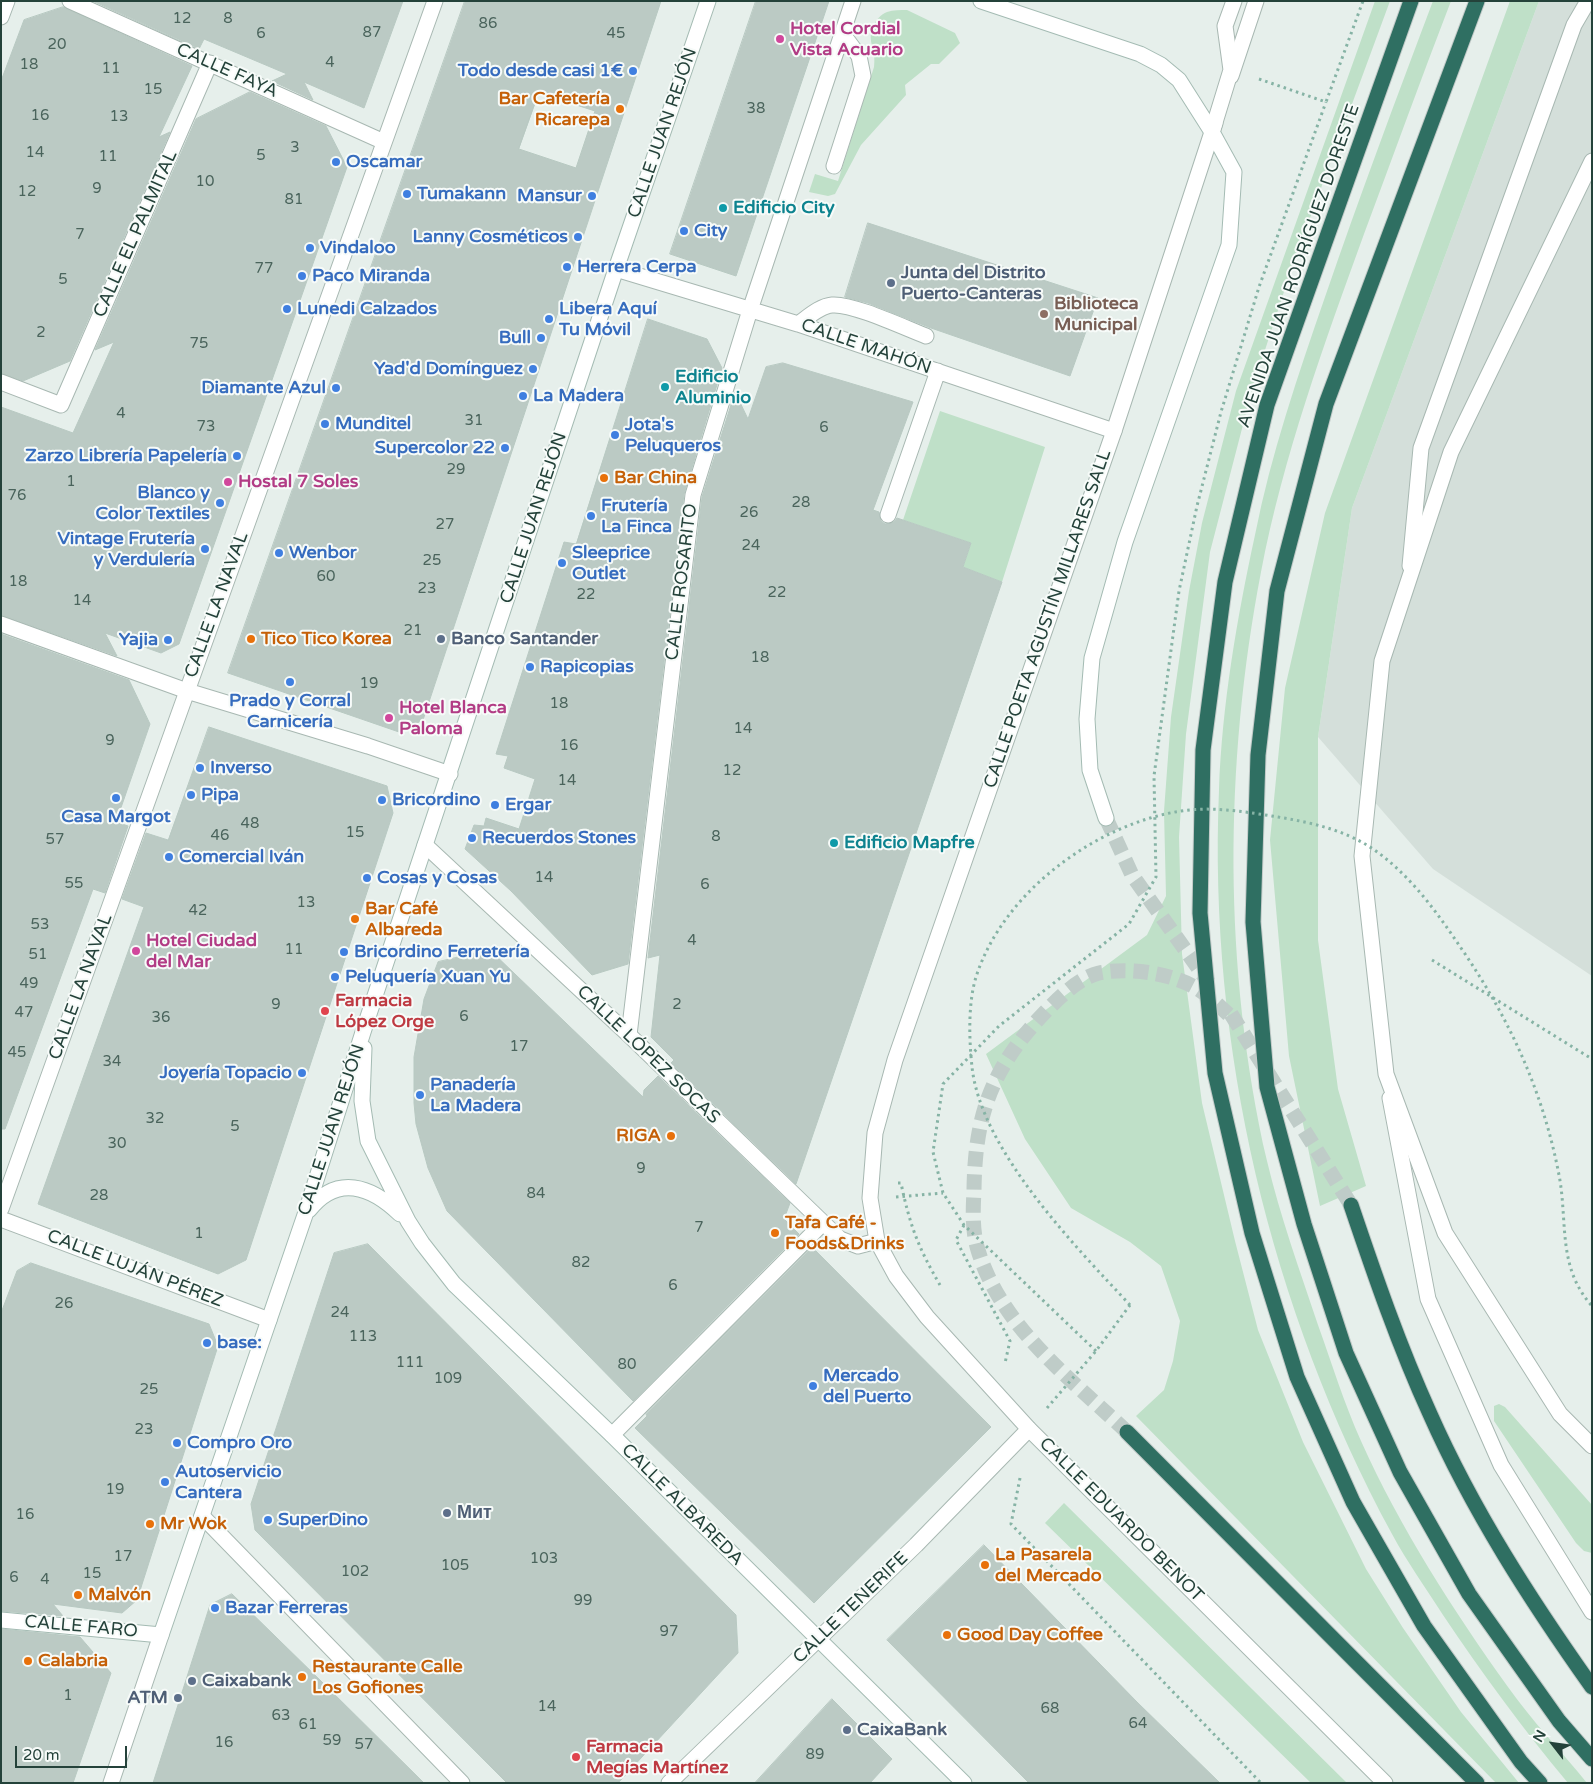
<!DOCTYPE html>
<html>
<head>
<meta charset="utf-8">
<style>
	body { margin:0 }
	#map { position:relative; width:1593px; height:1784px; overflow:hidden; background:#e6efeb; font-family:"Varela Round",sans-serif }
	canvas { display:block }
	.frame { position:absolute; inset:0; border:2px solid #24423a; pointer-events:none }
	.north { position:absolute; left:1528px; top:1719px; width:50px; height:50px; -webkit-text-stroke:4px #f7fbf9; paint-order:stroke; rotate:300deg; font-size:14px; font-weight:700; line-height:20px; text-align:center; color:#24423a }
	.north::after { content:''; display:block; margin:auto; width:18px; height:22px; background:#24423a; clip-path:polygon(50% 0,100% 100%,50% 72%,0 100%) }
	.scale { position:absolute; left:15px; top:1746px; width:112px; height:22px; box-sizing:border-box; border:2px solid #24423a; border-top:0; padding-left:6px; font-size:15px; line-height:18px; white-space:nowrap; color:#24423a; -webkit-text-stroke:4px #f7fbf9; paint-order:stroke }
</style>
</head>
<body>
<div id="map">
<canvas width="1593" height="1784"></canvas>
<div class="frame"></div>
<div class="north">N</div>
<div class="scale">20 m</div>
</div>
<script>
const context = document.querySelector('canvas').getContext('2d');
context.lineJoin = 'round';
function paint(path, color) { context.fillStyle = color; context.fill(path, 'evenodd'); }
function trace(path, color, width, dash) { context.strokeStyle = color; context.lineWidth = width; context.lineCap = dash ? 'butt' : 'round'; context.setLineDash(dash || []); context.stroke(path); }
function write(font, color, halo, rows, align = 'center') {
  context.font = font + ' "Varela Round",sans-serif'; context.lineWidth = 4; context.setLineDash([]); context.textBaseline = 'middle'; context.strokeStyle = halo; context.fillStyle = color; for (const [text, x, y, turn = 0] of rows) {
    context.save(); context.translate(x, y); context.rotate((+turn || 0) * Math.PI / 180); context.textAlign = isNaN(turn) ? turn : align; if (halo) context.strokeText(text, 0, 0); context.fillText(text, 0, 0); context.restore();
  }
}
const built = new Path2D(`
	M 1539,1 L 1592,1 L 1592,976 L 1433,869 L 1318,737 L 1352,508 Z`);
const green = new Path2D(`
	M 1375,1 L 1390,1 L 1293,264 L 1252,390 L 1210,552 L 1186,734 L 1179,837 L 1182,954 L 1202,1103 L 1235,1241 L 1258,1330 L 1303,1442 L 1366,1569 L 1403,1628 L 1461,1712 L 1519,1783 L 1496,1783 L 1136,1416 L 1164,1390 L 1173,1361 L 1180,1321 L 1161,1266 L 1130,1242 L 1071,1208 L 1025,1139 L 986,1054 L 1147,935 L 1166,896 L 1164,811 L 1171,717 L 1189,591 L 1202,523 L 1236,391 Z
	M 1433,1 L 1451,1 C 1421,79 1393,156 1364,234 C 1324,344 1283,457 1261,572 C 1224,765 1223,968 1267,1161 C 1280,1216 1300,1271 1318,1325 C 1332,1364 1344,1403 1361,1441 C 1400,1528 1453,1610 1508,1687 C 1532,1721 1561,1751 1587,1783 L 1568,1783 C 1523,1729 1482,1673 1443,1615 C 1426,1588 1407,1562 1392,1534 C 1270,1308 1208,1047 1219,790 C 1222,705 1237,618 1255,535 C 1271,454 1298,375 1325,297 C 1359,198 1396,99 1433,1 Z
	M 1510,1 L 1539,1 L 1352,508 L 1318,737 L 1318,940 L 1338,1089 L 1366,1186 L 1320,1206 L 1289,1056 L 1270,840 L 1285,688 L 1325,513 Z
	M 907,10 L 955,33 L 960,43 L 939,64 L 931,64 L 905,85 L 906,95 L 861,145 L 835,194 L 828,196 L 809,192 L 815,174 L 838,181 L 874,67 C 875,58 874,53 872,45 C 868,32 875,17 887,12 C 893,10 901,10 907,10 Z
	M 940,411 L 1045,447 L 1002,582 L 963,567 L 971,543 L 903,520 Z
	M 1499,1404 L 1505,1407 L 1592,1505 L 1592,1553 L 1584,1551 L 1576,1543 L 1494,1421 L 1494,1406 Z
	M 1064,1503 L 1347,1783 L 1311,1783 L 1045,1523 Z`);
const building = new Path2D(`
	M 93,1 L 403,1 L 364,108 L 304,82 L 313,100 L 272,81 L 287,74 L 204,39 L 199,49 Z
	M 465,1 L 661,1 L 423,720 L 399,732 L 228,673 ZM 539,93 L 595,111 L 576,168 L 519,149 Z
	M 756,1 L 829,1 L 736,276 L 670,254 Z
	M 63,7 L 192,66 L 159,137 L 170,132 L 70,361 L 23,381 L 1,373 L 1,81 L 24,20 Z
	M 250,92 L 326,126 L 347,167 L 179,644 L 161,653 L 105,633 L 117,656 L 1,615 L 1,407 L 73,433 L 114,342 L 95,350 L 196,119 Z
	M 868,223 L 1098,298 L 1070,376 L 931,328 L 868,303 L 845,297 Z
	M 648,319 L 707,339 L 722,368 L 684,494 L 628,964 L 592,975 L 511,891 L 465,849 L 474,825 L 484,826 L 486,818 L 519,829 L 535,779 L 504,768 L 508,756 L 496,754 L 564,542 L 576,544 Z
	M 783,363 L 913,402 L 873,510 L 879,512 L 881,521 L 885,524 L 894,522 L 897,518 L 971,543 L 963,567 L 1002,582 L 796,1184 L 671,1063 L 674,1060 L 651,1037 L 660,955 L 648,958 L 702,497 L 735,392 L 748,419 L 766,367 Z
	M 1,634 L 129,680 L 150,724 L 116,822 L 128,826 L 105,893 L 93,889 L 5,1129 L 1,1129 Z
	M 209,727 L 387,786 L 393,813 L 246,1260 L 218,1274 L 38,1204 L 144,907 L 122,899 L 146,833 L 168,840 Z
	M 490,950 L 643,1097 L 644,1090 L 658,1076 L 790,1203 L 784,1219 L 799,1234 L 633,1401 L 447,1211 L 428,1168 L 416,1124 L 414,1103 L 414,1057 L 424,999 L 438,962 Z
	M 368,1244 L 736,1615 L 738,1653 L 618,1783 L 507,1783 L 255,1530 L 251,1504 L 334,1253 Z
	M 812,1247 L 991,1427 L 814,1603 L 635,1428 L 647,1416 L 646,1414 Z
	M 31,1263 L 209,1324 L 218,1346 L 137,1600 L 122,1613 L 53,1604 L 63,1616 L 1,1611 L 1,1313 L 17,1271 Z
	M 984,1545 L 1137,1702 L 1220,1783 L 1029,1783 L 887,1640 Z
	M 232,1594 L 322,1682 L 424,1783 L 153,1783 L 210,1605 Z
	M 1,1629 L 80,1637 L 111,1673 L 73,1783 L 1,1783 Z
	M 832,1699 L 892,1759 L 870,1783 L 755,1783 Z`);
const highwayTunnel = new Path2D(`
	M 1106,818 L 1132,875 L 1209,983
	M 1231,1014 L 1351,1205
	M 1127,1432 C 1071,1379 1001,1327 978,1250 C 972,1231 973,1210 974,1190 C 975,1112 993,1066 1047,1010 C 1061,996 1079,978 1099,973 C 1129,967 1172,973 1198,989 C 1212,998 1224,1011 1236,1021`);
const path = new Path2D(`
	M 1259,79 L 1326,102 L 1363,1
	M 1432,960 L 1592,1059
	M 898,1183 L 901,1183 C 910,1226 918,1247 940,1285
	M 896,1197 L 943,1193
	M 964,1225 L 956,1240 L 1010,1341 L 1005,1363
	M 1096,1351 L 964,1225 L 943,1193 L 933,1152 L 943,1084 L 999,1026 L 1129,924 L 1156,877 L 1154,776 L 1179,591 L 1197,506 L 1221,412 L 1259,287 L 1326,102
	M 1047,1408 L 1096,1351 L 1130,1305
	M 1020,1478 L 1011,1524 L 1261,1783`);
const lane = new Path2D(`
	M 1231,76 L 1256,1
	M 1215,123 L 1114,431 L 895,1060 L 875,1133 L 870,1198 L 877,1241 L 896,1276 L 927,1317 L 1029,1429 L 1385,1783
	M 1410,566 L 1421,448 L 1574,25 L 1588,1
	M 1390,1098 L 1428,1299 L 1501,1465 L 1592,1612`);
const street = new Path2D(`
	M 70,1 L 384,142
	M 1,17 L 7,1
	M 1212,132 L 1231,70 L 1225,26 L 1234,1
	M 1592,161 L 1451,452 L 1382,661 L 1362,856 L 1386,1074 L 1445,1233 L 1560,1414 L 1592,1446
	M 834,166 L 863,76 L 859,56 L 842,33
	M 616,269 L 798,324 L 1114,431
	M 798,324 C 808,317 820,306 832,305 C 852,303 905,328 926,336
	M 1,382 L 61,405 L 210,63
	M 888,515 L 938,371
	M 1,624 L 187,691 L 368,746 L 450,774
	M 425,845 L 629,1035 L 840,1239 L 858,1246 L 877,1241
	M 629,1035 L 693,495 L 750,310 L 853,1
	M 1,1209 L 435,1
	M 1,1219 L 269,1320
	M 612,1435 L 823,1223
	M 202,1516 L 462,1783
	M 111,1783 L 161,1635
	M 669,1783 L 916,1545 L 1029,1429`);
const secondary = new Path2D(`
	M 981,1 L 1140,54 L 1161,65 L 1179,80 L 1212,132 L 1234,172 L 1229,245 L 1125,542 L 1092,658 L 1087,719 L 1090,770 L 1106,818
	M 364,1048 L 362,1101 L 368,1141 L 408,1221 L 422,1243 L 454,1284 L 612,1435 L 964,1783
	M 309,1210 C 337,1174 371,1186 400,1214
	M 1,1620 L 161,1635 L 305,1215 L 364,1029 L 616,269 L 708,1`);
const highway = new Path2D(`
	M 1411,1 L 1267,405 L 1225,582 L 1203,750 L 1200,913 L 1215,1073 L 1252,1233 L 1297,1377 L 1353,1502 L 1424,1626 L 1521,1762 L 1540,1783
	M 1477,1 L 1326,404 L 1277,591 L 1258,755 L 1253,922 L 1267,1087 L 1304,1224 L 1346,1353 L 1400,1472 L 1469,1594 L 1559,1721 L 1592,1759
	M 1351,1205 C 1375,1276 1399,1346 1430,1414 C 1473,1511 1531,1601 1592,1687
	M 1127,1432 L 1477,1783`);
const pathBridge = new Path2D(`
	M 1130,1305 C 1075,1246 981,1150 972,1067 C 969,1039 968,1003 976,977 C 1003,892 1096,824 1181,811 C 1212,806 1247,812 1278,817 C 1314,823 1350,831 1380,854 C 1414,880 1438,914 1461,948 C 1509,1018 1543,1091 1559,1175 C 1568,1222 1557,1267 1592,1306`);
const markers = [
	[780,39,5,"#d1479c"],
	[633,71,5,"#3f7fe0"],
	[620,109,5,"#e8710a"],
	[336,162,5,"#3f7fe0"],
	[407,194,5,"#3f7fe0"],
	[592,196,5,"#3f7fe0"],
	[723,208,5,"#0f9aa8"],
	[684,231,5,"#3f7fe0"],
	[578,237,5,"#3f7fe0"],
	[310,248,5,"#3f7fe0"],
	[567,267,5,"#3f7fe0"],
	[302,276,5,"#3f7fe0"],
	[891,283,5,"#5c6f8a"],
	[287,309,5,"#3f7fe0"],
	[1044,314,5,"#8d6e63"],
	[549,319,5,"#3f7fe0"],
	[541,338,5,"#3f7fe0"],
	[533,369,5,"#3f7fe0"],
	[665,387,5,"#0f9aa8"],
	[336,388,5,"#3f7fe0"],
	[523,396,5,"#3f7fe0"],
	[325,424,5,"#3f7fe0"],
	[615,435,5,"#3f7fe0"],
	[505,448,5,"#3f7fe0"],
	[237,456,5,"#3f7fe0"],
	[604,478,5,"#e8710a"],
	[228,482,5,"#d1479c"],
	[220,503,5,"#3f7fe0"],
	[591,516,5,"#3f7fe0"],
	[205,549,5,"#3f7fe0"],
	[279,553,5,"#3f7fe0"],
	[562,563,5,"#3f7fe0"],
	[251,639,5,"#e8710a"],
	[441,639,5,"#5c6f8a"],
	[168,640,5,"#3f7fe0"],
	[530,667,5,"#3f7fe0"],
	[290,682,5,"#3f7fe0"],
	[389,718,5,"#d1479c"],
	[200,768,5,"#3f7fe0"],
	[191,795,5,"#3f7fe0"],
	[116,798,5,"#3f7fe0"],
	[382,800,5,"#3f7fe0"],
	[495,805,5,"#3f7fe0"],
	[472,838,5,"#3f7fe0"],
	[834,843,5,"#0f9aa8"],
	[169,857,5,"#3f7fe0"],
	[367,878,5,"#3f7fe0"],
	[355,919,5,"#e8710a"],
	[136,951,5,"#d1479c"],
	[344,952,5,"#3f7fe0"],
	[335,977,5,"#3f7fe0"],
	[325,1011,5,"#e0444e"],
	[302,1073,5,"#3f7fe0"],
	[420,1095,5,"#3f7fe0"],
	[671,1136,5,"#e8710a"],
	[775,1233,5,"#e8710a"],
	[207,1343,5,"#3f7fe0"],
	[813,1386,5,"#3f7fe0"],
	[177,1443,5,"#3f7fe0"],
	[165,1482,5,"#3f7fe0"],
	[447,1513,5,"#5c6f8a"],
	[268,1520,5,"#3f7fe0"],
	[150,1524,5,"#e8710a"],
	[985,1565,5,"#e8710a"],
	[78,1595,5,"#e8710a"],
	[215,1608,5,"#3f7fe0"],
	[947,1635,5,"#e8710a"],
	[28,1661,5,"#e8710a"],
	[302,1677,5,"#e8710a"],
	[192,1681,5,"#5c6f8a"],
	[178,1698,5,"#5c6f8a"],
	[847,1730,5,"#5c6f8a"],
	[576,1757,5,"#e0444e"]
];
const numberNames = [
	["12",182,19],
	["8",228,19],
	["86",488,24],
	["87",372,33],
	["6",261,34],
	["45",616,34],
	["20",57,45],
	["4",330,63],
	["18",29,65],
	["11",111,69],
	["15",153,90],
	["38",756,109],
	["16",40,116],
	["13",119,117],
	["3",295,148],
	["14",35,153],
	["5",261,156],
	["11",108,157],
	["10",205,182],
	["9",97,189],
	["12",27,192],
	["81",294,200],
	["7",80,235],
	["77",264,269],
	["5",63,280],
	["2",41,333],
	["75",199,344],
	["4",121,414],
	["31",474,421],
	["73",206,427],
	["6",824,428],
	["29",456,470],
	["1",71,482],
	["76",17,496],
	["28",801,503],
	["26",749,513],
	["27",445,525],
	["24",751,546],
	["25",432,561],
	["60",326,577],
	["18",18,582],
	["23",427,589],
	["22",777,593],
	["22",586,595],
	["14",82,601],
	["21",413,631],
	["18",760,658],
	["19",369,684],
	["18",559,704],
	["14",743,729],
	["9",110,741],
	["16",569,746],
	["12",732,771],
	["14",567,781],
	["48",250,824],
	["15",355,833],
	["46",220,836],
	["8",716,837],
	["57",55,840],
	["14",544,878],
	["55",74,884],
	["6",705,885],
	["13",306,903],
	["42",198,911],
	["53",40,925],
	["4",692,941],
	["11",294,950],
	["51",38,955],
	["49",29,984],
	["9",276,1005],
	["2",677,1005],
	["47",24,1013],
	["6",464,1017],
	["36",161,1018],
	["17",519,1047],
	["45",17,1053],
	["34",112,1062],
	["32",155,1119],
	["5",235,1127],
	["30",117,1144],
	["9",641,1169],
	["84",536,1194],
	["28",99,1196],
	["7",699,1228],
	["1",199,1234],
	["82",581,1263],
	["6",673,1286],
	["26",64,1304],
	["24",340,1313],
	["113",363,1337],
	["111",410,1363],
	["80",627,1365],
	["109",448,1379],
	["25",149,1390],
	["23",144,1430],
	["19",115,1490],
	["16",25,1515],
	["17",123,1557],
	["103",544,1559],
	["105",455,1566],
	["102",355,1572],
	["15",92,1574],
	["6",14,1578],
	["4",45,1580],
	["99",583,1601],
	["97",669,1632],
	["1",68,1696],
	["14",547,1707],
	["68",1050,1709],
	["63",281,1716],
	["64",1138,1724],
	["61",308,1725],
	["59",332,1741],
	["16",224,1743],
	["57",364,1745],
	["89",815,1755]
];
const hotelNames = [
	["Hotel Cordial",790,29],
	["Vista Acuario",790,50],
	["Hostal 7 Soles",238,482],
	["Hotel Blanca",399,708],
	["Paloma",399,729],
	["Hotel Ciudad",146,941],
	["del Mar",146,962]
];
const streetNames = [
	["CALLE FAYA",227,71,24],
	["CALLE JUAN REJÓN",663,133,-71],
	["CALLE EL PALMITAL",136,234,-66],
	["AVENIDA JUAN RODRÍGUEZ DORESTE",1299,266,-71],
	["CALLE MAHÓN",866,347,19],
	["CALLE JUAN REJÓN",534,518,-72],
	["CALLE ROSARITO",682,582,-83],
	["CALLE LA NAVAL",217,605,-70],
	["CALLE POETA AGUSTÍN MILLARES SALL",1048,619,-71],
	["CALLE LA NAVAL",81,987,-70],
	["CALLE LÓPEZ SOCAS",648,1055,44],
	["CALLE JUAN REJÓN",332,1130,-72],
	["CALLE LUJÁN PÉREZ",135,1269,21],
	["CALLE ALBAREDA",682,1505,45],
	["CALLE EDUARDO BENOT",1121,1520,45],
	["CALLE TENERIFE",851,1608,-44],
	["CALLE FARO",81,1627,5]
];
const shopNames = [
	["Todo desde casi 1€",623,71,"right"],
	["Oscamar",346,162],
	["Tumakann",417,194],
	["Mansur",582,196,"right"],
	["City",694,231],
	["Lanny Cosméticos",568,237,"right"],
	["Vindaloo",320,248],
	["Herrera Cerpa",577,267],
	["Paco Miranda",312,276],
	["Lunedi Calzados",297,309],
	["Libera Aquí",559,309],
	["Tu Móvil",559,330],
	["Bull",531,338,"right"],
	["Yad'd Domínguez",523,369,"right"],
	["Diamante Azul",326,388,"right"],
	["La Madera",533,396],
	["Munditel",335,424],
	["Jota's",625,425],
	["Peluqueros",625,446],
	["Supercolor 22",495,448,"right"],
	["Zarzo Librería Papelería",227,456,"right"],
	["Blanco y",210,493,"right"],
	["Color Textiles",210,514,"right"],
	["Frutería",601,506],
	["La Finca",601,527],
	["Vintage Frutería",195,539,"right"],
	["y Verdulería",195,560,"right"],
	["Wenbor",289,553],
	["Sleeprice",572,553],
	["Outlet",572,574],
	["Yajia",158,640,"right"],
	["Rapicopias",540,667],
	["Prado y Corral",290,701,"center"],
	["Carnicería",290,722,"center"],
	["Inverso",210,768],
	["Pipa",201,795],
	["Bricordino",392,800],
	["Ergar",505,805],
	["Casa Margot",116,817,"center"],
	["Recuerdos Stones",482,838],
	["Comercial Iván",179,857],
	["Cosas y Cosas",377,878],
	["Bricordino Ferretería",354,952],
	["Peluquería Xuan Yu",345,977],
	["Joyería Topacio",292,1073,"right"],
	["Panadería",430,1085],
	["La Madera",430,1106],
	["base:",217,1343],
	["Mercado",823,1376],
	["del Puerto",823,1397],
	["Compro Oro",187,1443],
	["Autoservicio",175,1472],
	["Cantera",175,1493],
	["SuperDino",278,1520],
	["Bazar Ferreras",225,1608]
];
const foodNames = [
	["Bar Cafetería",610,99,"right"],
	["Ricarepa",610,120,"right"],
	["Bar China",614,478],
	["Tico Tico Korea",261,639],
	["Bar Café",365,909],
	["Albareda",365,930],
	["RIGA",661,1136,"right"],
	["Tafa Café -",785,1223],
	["Foods&Drinks",785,1244],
	["Mr Wok",160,1524],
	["La Pasarela",995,1555],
	["del Mercado",995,1576],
	["Malvón",88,1595],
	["Good Day Coffee",957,1635],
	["Calabria",38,1661],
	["Restaurante Calle",312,1667],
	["Los Gofiones",312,1688]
];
const cultureNames = [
	["Edificio City",733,208],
	["Edificio",675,377],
	["Aluminio",675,398],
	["Edificio Mapfre",844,843]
];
const serviceNames = [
	["Junta del Distrito",901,273],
	["Puerto-Canteras",901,294],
	["Banco Santander",451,639],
	["Мит",457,1513],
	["Caixabank",202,1681],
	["ATM",168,1698,"right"],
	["CaixaBank",857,1730]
];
const educationNames = [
	["Biblioteca",1054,304],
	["Municipal",1054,325]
];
const healthNames = [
	["Farmacia",335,1001],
	["López Orge",335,1022],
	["Farmacia",586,1747],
	["Megías Martínez",586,1768]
];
paint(built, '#d4dfda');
paint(green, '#bfe0c8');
paint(building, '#bbcac4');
trace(building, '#b8c9c2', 1);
trace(highwayTunnel, '#bfccc8', 15, [15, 8]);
trace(lane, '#a8b8b2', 17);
trace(street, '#a8b8b2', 17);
trace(secondary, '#a4bbb3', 17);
trace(highway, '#c2cac8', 17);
trace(path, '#86b3a5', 3, [2.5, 4]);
trace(lane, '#fff', 15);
trace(street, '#fff', 15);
trace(secondary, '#fff', 15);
trace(highway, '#2f6f62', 15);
trace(pathBridge, '#86b3a5', 3, [2.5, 4]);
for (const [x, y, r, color] of markers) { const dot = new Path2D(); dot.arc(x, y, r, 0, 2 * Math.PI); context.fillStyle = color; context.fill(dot); trace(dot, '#f7fbf9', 2); }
write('15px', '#4a645c', null, numberNames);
write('bold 18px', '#b23c85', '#f7fbf9', hotelNames, 'left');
write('18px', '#24423a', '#f7fbf9', streetNames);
write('bold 18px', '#366cbe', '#f7fbf9', shopNames, 'left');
write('bold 18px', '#c56008', '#f7fbf9', foodNames, 'left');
write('bold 18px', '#0d838f', '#f7fbf9', cultureNames, 'left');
write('bold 18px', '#4e5e75', '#f7fbf9', serviceNames, 'left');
write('bold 18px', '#785e54', '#f7fbf9', educationNames, 'left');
write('bold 18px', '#be3a42', '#f7fbf9', healthNames, 'left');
</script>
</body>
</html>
